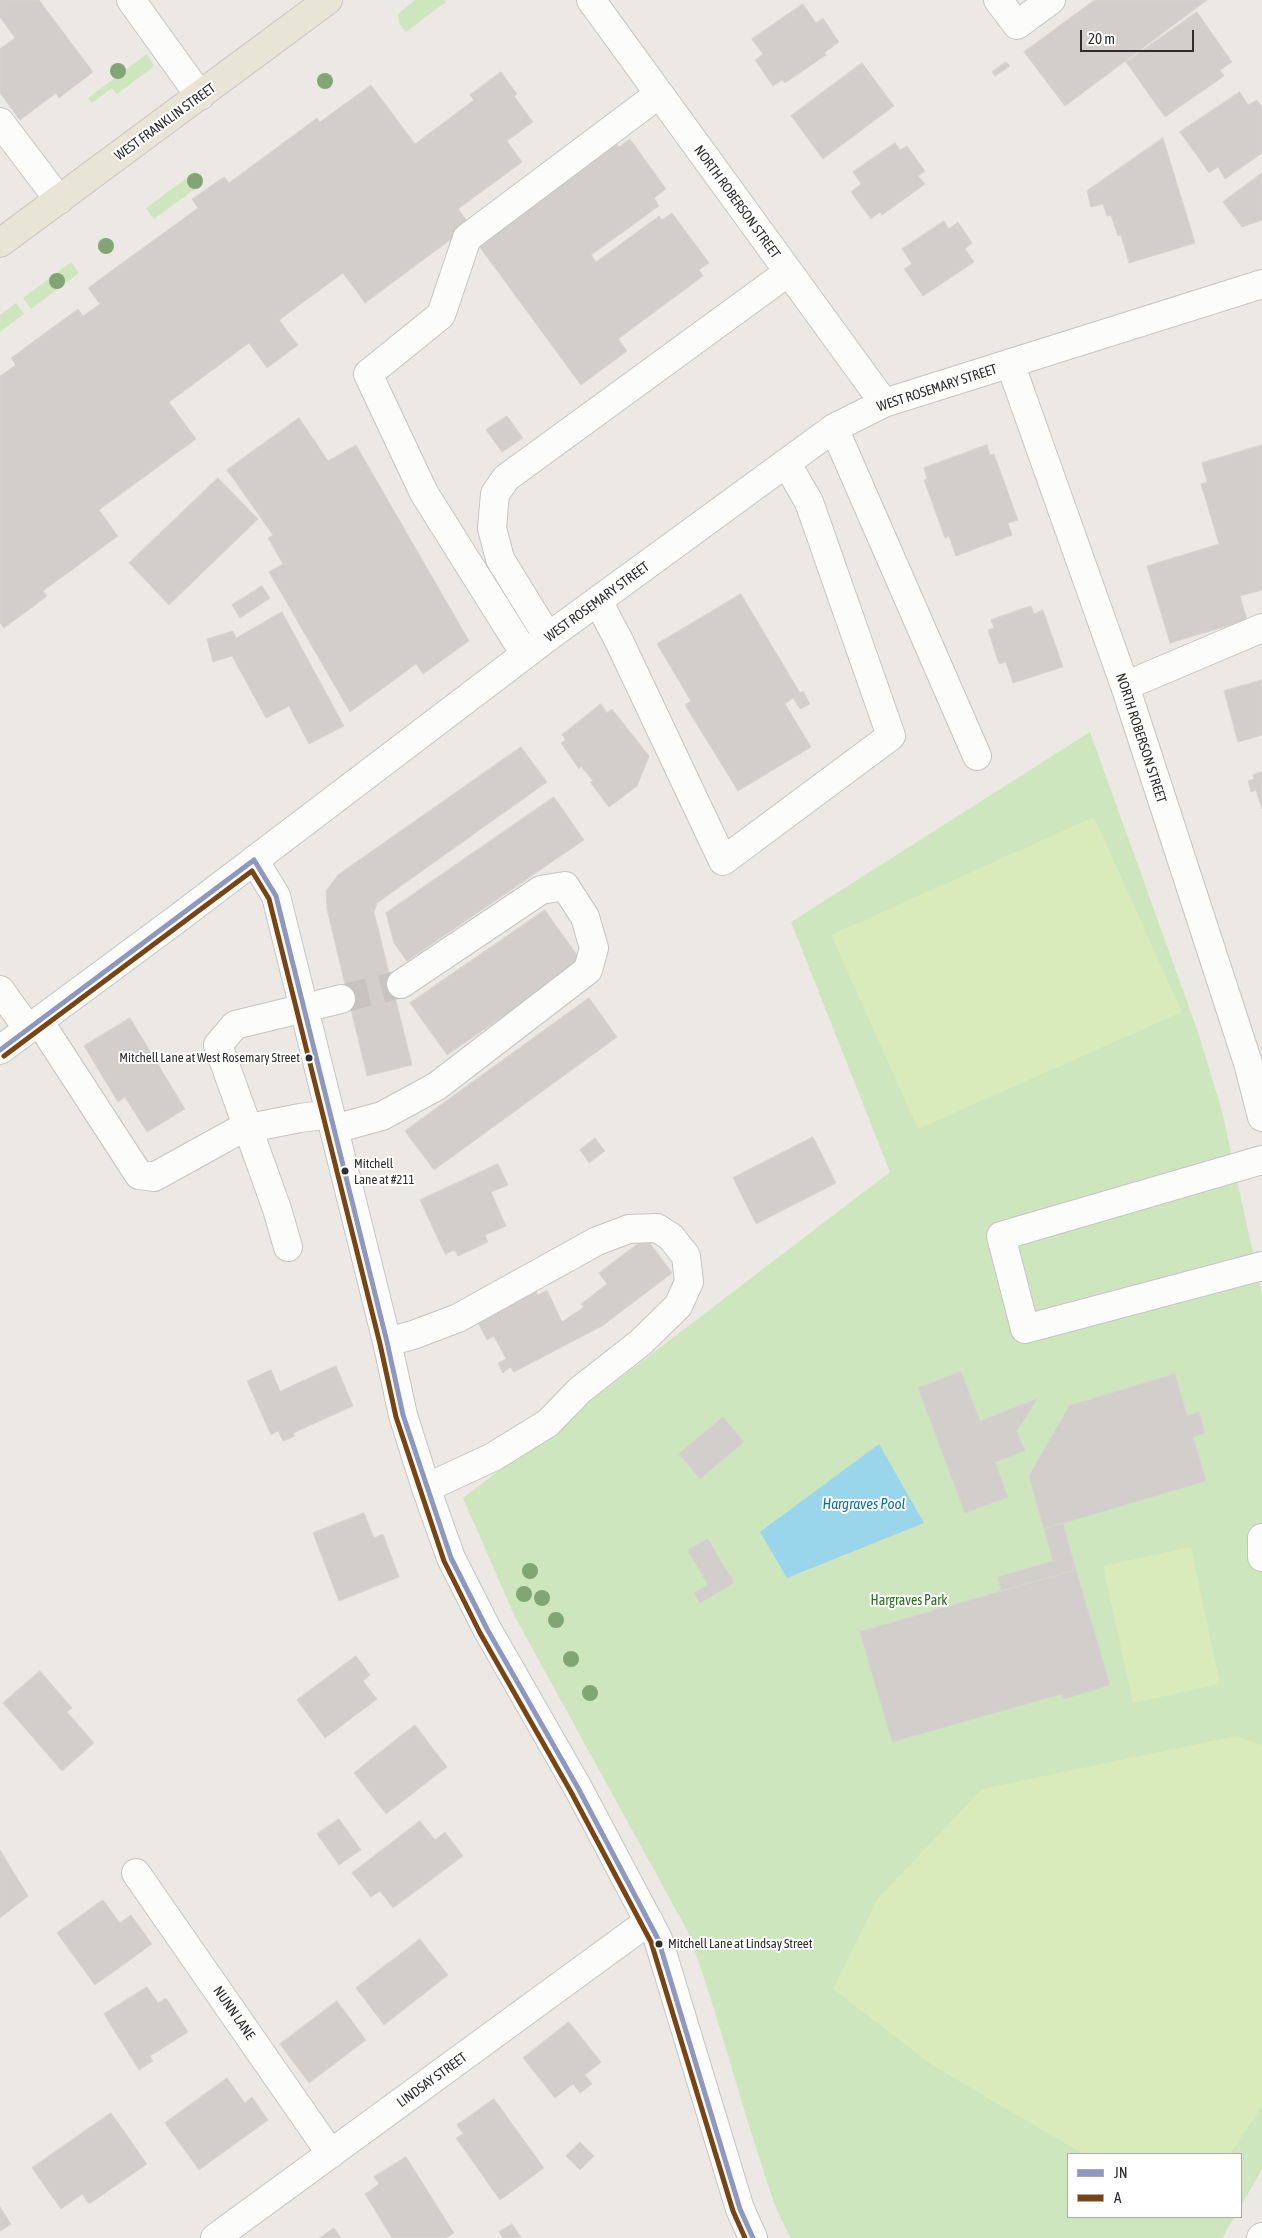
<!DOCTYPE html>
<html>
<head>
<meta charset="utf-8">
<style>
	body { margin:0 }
	#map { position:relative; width:1262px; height:2238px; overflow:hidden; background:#ece8e4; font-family:"Asap Condensed",sans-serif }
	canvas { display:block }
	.legend { position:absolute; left:1067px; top:2153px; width:175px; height:65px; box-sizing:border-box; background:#fff; border:1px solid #ababab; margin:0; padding:6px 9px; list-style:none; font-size:15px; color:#2e2e2e }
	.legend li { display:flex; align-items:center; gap:10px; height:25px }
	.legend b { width:25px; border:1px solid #ababab }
	.scale { position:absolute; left:1080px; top:30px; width:114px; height:22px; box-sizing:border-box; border:2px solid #2e2e2e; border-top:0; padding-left:6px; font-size:15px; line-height:18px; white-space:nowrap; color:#2e2e2e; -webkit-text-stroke:4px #fff; paint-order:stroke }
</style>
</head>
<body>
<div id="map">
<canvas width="1262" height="2238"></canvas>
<ul class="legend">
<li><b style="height:6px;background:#8d98c2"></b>JN</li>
<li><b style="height:6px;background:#794410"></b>A</li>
</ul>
<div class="scale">20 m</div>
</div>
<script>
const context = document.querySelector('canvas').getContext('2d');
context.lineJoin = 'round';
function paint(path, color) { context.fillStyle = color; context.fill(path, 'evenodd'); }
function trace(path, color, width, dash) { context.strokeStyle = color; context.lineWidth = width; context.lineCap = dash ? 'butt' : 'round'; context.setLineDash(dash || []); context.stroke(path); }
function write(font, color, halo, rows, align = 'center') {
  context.font = font + ' "Asap Condensed",sans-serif'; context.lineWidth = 4; context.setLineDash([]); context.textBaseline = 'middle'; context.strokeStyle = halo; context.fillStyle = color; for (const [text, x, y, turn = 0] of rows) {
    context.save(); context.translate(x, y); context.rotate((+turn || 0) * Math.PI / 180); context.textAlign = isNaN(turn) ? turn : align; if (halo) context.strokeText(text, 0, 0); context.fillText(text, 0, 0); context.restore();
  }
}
const green = new Path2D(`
	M 415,0 L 445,0 L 446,2 L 406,32 L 399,23 L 398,14 Z
	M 147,54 L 153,64 L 152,68 L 117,94 L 112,88 L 92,103 L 88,98 Z
	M 195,172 L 203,183 L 154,219 L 146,208 Z
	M 71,262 L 79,273 L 31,309 L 23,298 Z
	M 16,303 L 24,314 L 0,332 L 0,315 Z
	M 1090,732 L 1198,1032 L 1222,1111 L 1262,1294 L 1262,2169 L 1241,2206 L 1241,2154 L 1068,2154 L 1068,2217 L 1234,2217 L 1222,2238 L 791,2238 C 773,2207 764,2172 753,2138 C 731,2069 713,1998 687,1930 L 515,1617 L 463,1498 L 890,1172 L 791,922 Z`);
const pitch = new Path2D(`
	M 1094,817 L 1182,1012 L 918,1129 L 831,935 Z
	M 1191,1547 L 1220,1684 L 1133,1703 L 1103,1566 Z
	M 1236,1736 L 1262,1745 L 1262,2106 L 1230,2154 L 1083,2154 L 932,2065 L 833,1989 L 878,1898 L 982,1789 Z`);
const water = new Path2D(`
	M 879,1444 L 924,1523 L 787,1578 L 760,1532 Z`);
const building = new Path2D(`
	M 0,0 L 39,0 L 93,72 L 59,98 L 56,93 L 20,120 L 0,93 L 0,49 L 15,38 L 0,17 Z
	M 1095,0 L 1207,0 L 1065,106 L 1024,52 Z
	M 803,4 L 816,23 L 823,18 L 839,42 L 824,53 L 826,55 L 785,83 L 782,80 L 773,86 L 755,60 L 763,54 L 752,39 Z
	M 1197,12 L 1232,62 L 1220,70 L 1224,76 L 1165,117 L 1126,62 Z
	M 1006,62 L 1010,66 L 995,76 L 992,72 Z
	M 862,63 L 894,106 L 823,159 L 791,116 Z
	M 501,72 L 517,94 L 514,96 L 533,122 L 507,141 L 522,162 L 458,209 L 470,225 L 365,303 L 343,273 L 279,320 L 298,345 L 267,368 L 249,343 L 169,402 L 196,439 L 99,510 L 118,536 L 43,591 L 47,596 L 4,628 L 0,623 L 0,376 L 16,365 L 11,358 L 78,309 L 83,316 L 100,304 L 88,288 L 198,208 L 192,199 L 224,177 L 229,183 L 317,118 L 320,122 L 371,85 L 415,144 L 474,100 L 470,95 Z
	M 1240,92 L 1248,105 L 1257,100 L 1262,107 L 1262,153 L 1225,179 L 1218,167 L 1209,173 L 1180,132 Z
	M 1163,138 L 1195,243 L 1129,263 L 1121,235 L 1118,236 L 1111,215 L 1107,216 L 1103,204 L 1091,207 L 1087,191 Z
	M 630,139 L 666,189 L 654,198 L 659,206 L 591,255 L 596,262 L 659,216 L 662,220 L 672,213 L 709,263 L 699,270 L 703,276 L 618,339 L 627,351 L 581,385 L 476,242 L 614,141 L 619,147 Z
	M 895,143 L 900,150 L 907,146 L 925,171 L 918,176 L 925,184 L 882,215 L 880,212 L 871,219 L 851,192 L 861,184 L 853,172 Z
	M 1262,173 L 1262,220 L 1242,227 L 1223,202 Z
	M 944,221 L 949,229 L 958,222 L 972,243 L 965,249 L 974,262 L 923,296 L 904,269 L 912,264 L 902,249 Z
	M 507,416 L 523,438 L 502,452 L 486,430 Z
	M 299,418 L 328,461 L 356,445 L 469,641 L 423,674 L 416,664 L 350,712 L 269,572 L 283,564 L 268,538 L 273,535 L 227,470 Z
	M 987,445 L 990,455 L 994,454 L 1018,520 L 1008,523 L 1012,535 L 956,556 L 949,536 L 945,538 L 924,480 L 927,479 L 924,468 Z
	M 1262,445 L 1262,590 L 1240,596 L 1247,620 L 1170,643 L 1147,566 L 1219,544 L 1201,484 L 1207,482 L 1202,463 Z
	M 218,478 L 258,519 L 169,605 L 129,563 Z
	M 262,586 L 270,598 L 240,618 L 232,605 Z
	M 741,594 L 800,693 L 803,691 L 810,704 L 800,709 L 793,698 L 785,704 L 811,747 L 738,791 L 685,705 L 691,701 L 657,644 Z
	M 1031,606 L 1034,614 L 1043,610 L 1063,667 L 1013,683 L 1006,662 L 999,664 L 988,630 L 994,628 L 991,620 Z
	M 282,612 L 344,726 L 309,744 L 289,706 L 266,718 L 232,656 L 213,662 L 207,639 L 233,631 L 236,638 Z
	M 1262,680 L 1262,735 L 1238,742 L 1224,691 Z
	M 601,704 L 607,713 L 612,709 L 649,756 L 637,786 L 609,807 L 590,782 L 593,781 L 581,766 L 579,769 L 561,743 L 566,740 L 562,735 Z
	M 521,747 L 547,782 L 377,903 L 374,912 L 412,1065 L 367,1076 L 327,909 L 326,891 L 338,875 Z
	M 1262,772 L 1262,809 L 1256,790 L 1251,792 L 1248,781 L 1254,779 L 1253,775 Z
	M 554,797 L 584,840 L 407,961 L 394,943 L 386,913 Z
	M 545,910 L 582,962 L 447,1055 L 410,1003 Z
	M 589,998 L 617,1037 L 434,1170 L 405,1131 Z
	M 130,1018 L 185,1109 L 147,1132 L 125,1097 L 118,1102 L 84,1046 Z
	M 813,1137 L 836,1183 L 756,1224 L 733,1178 Z
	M 595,1138 L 605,1151 L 589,1163 L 580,1150 Z
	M 498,1164 L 508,1185 L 491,1192 L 506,1226 L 485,1235 L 488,1242 L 458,1256 L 455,1250 L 445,1254 L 420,1200 Z
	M 646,1238 L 672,1273 L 602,1326 L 514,1372 L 510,1367 L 503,1373 L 498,1363 L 506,1359 L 494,1336 L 487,1340 L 476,1319 L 533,1287 L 538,1295 L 547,1290 L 562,1322 L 584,1307 L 581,1304 L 607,1284 L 599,1273 Z
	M 336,1366 L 353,1406 L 293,1433 L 295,1436 L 283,1441 L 278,1431 L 271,1435 L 247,1381 L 271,1370 L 280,1391 Z
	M 961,1372 L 980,1421 L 1037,1399 L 1017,1431 L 1025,1451 L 995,1462 L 1008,1497 L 965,1513 L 918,1388 Z
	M 1175,1374 L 1187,1416 L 1199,1412 L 1203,1425 L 1205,1433 L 1193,1437 L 1206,1481 L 1044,1529 L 1029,1476 L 1069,1406 Z
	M 723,1417 L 744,1442 L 700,1479 L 679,1454 Z
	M 364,1513 L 374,1538 L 383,1534 L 399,1577 L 339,1601 L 313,1533 Z
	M 1063,1523 L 1076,1570 L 1001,1591 L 998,1577 L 1053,1561 L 1044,1529 Z
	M 708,1539 L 734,1583 L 700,1603 L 694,1593 L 708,1585 L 688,1550 Z
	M 1076,1570 L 1110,1685 L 1064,1699 L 1062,1694 L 892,1742 L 860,1632 Z
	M 356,1656 L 370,1675 L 363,1681 L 377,1699 L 325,1738 L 297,1700 Z
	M 40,1671 L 72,1708 L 67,1712 L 94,1743 L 62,1771 L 3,1703 Z
	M 415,1725 L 447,1767 L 386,1814 L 354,1773 Z
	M 339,1819 L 361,1850 L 339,1865 L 317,1834 Z
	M 420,1821 L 435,1840 L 445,1832 L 463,1856 L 393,1908 L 380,1891 L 371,1897 L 352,1873 Z
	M 0,1850 L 28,1896 L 0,1918 Z
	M 103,1900 L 120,1923 L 131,1915 L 152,1944 L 95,1985 L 57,1933 Z
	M 420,1939 L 448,1975 L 384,2025 L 356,1988 Z
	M 147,1987 L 158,2003 L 166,1998 L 188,2032 L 150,2056 L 153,2061 L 139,2070 L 104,2014 Z
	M 337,2001 L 366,2040 L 309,2083 L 280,2044 Z
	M 569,2022 L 601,2062 L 585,2075 L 592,2084 L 580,2093 L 573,2084 L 555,2098 L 523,2058 Z
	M 227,2078 L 245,2103 L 252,2097 L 268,2120 L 199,2170 L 165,2123 Z
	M 494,2099 L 544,2168 L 500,2200 L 456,2138 L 463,2134 L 457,2125 Z
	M 111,2113 L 147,2164 L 89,2204 L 82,2194 L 61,2209 L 32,2168 Z
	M 580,2142 L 594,2156 L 580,2170 L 566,2156 Z
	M 406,2157 L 454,2233 L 446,2238 L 392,2238 L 365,2194 L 379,2184 L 374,2177 Z
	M 0,2207 L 11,2224 L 0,2231 Z
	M 512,2224 L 521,2237 L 503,2238 L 499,2232 Z
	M 334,2228 L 341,2238 L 320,2238 Z`);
const minorTunnel = new Path2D(`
	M 341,999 L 401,984`);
const minor = new Path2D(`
	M 131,0 L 200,96
	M 591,0 L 884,403
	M 998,0 L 1017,25 L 1051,0
	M 0,122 L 59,200
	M 1010,363 L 1125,686 L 1248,1063 L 1262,1117
	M 834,428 L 977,756
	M 598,601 L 619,641 L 723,861 L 891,736 L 809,502 L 787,464
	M 548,637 L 500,559 L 492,528 L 495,494 L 506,478 L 787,273
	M 525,654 L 424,493 L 368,374 L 441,315 L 467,238 L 659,94
	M 1125,686 L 1262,628
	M 254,860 L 276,896 L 387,1342 L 403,1415 L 426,1488 L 451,1558 L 487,1629 L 578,1788 L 658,1939 L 740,2209 L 753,2238
	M 0,990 L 28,1029
	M 39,1021 L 139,1175 L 154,1177 L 239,1130 L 300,1118 L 330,1114
	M 0,1050 L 177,919 L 548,637 L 834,428 L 884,403 L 1262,284
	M 334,1129 L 382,1116 L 437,1086 L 588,970 L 594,948 L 585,917 L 565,886 L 541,890 L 401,984
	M 1262,1160 L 1001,1236 L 1025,1329 L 1262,1266
	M 288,1247 L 277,1209 L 218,1045 L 235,1025 L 341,999
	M 387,1342 L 413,1335 L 458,1318 L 597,1241 L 629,1229 L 657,1228 L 671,1237 L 686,1256 L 689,1282 L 678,1306 L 640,1343 L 580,1390 L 548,1423 L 493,1457 L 426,1488
	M 1262,1538 L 1262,1557
	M 136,1873 L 331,2154
	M 215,2238 L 649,1921
	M 1261,2238 L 1262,2237`);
const major = new Path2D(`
	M 0,243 L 328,0`);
const bus1 = new Path2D(`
	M 254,860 L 276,896 L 387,1342 L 403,1415 L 451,1558 L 487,1629 L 578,1788 L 658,1939 L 740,2209 L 753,2238
	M 0,1050 L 254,860`);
const bus2 = new Path2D(`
	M 4,1056 L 252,871 L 269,899 L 380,1344 L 396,1417 L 444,1561 L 480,1633 L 571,1792 L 651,1942 L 733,2211 L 745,2238`);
const trees = [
	[118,71],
	[325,81],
	[195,181],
	[106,246],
	[57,281],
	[530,1571],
	[524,1594],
	[542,1598],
	[556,1620],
	[571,1659],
	[590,1693]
];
const markers = [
	[309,1058,4.5,"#2e2e2e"],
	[345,1171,4.5,"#2e2e2e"],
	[659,1944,4.5,"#2e2e2e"]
];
const busNames = [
	["Mitchell Lane at West Rosemary Street",300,1058,"right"],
	["Mitchell",354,1164],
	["Lane at #211",354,1180],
	["Mitchell Lane at Lindsay Street",668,1944]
];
const streetNames = [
	["WEST FRANKLIN STREET",165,122,-36],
	["NORTH ROBERSON STREET",737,202,54],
	["WEST ROSEMARY STREET",937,388,-18],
	["WEST ROSEMARY STREET",597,602,-36],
	["NORTH ROBERSON STREET",1141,738,72],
	["NUNN LANE",234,2013,55],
	["LINDSAY STREET",432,2080,-36]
];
const parkNames = [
	["Hargraves Park",909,1601]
];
const waterNames = [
	["Hargraves Pool",864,1504]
];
paint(green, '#cee6be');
paint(pitch, '#d9eabb');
paint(water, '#99d6ec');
paint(building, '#d1cecb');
trace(building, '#d7d4d0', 1);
trace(minorTunnel, '#c6c3c0', 28, [28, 14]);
trace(minor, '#c5c4c5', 30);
trace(major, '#c6c5c4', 30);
trace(minor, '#fcfcfb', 28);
trace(major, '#e8e4d6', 28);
trace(bus1, '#8d98c2', 5);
trace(bus2, '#794410', 5);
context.fillStyle = '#82a575';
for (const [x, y] of trees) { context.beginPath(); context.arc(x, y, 8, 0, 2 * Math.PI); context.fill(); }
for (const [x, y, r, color] of markers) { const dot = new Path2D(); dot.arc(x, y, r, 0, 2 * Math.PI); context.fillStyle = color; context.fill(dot); trace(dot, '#fff', 2); }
write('13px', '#2e2e2e', '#fff', busNames, 'left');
write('14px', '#2e2e2e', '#fff', streetNames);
write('14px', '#2c6e1b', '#fff', parkNames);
write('italic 15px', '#0d6fa3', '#fff', waterNames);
</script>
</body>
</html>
